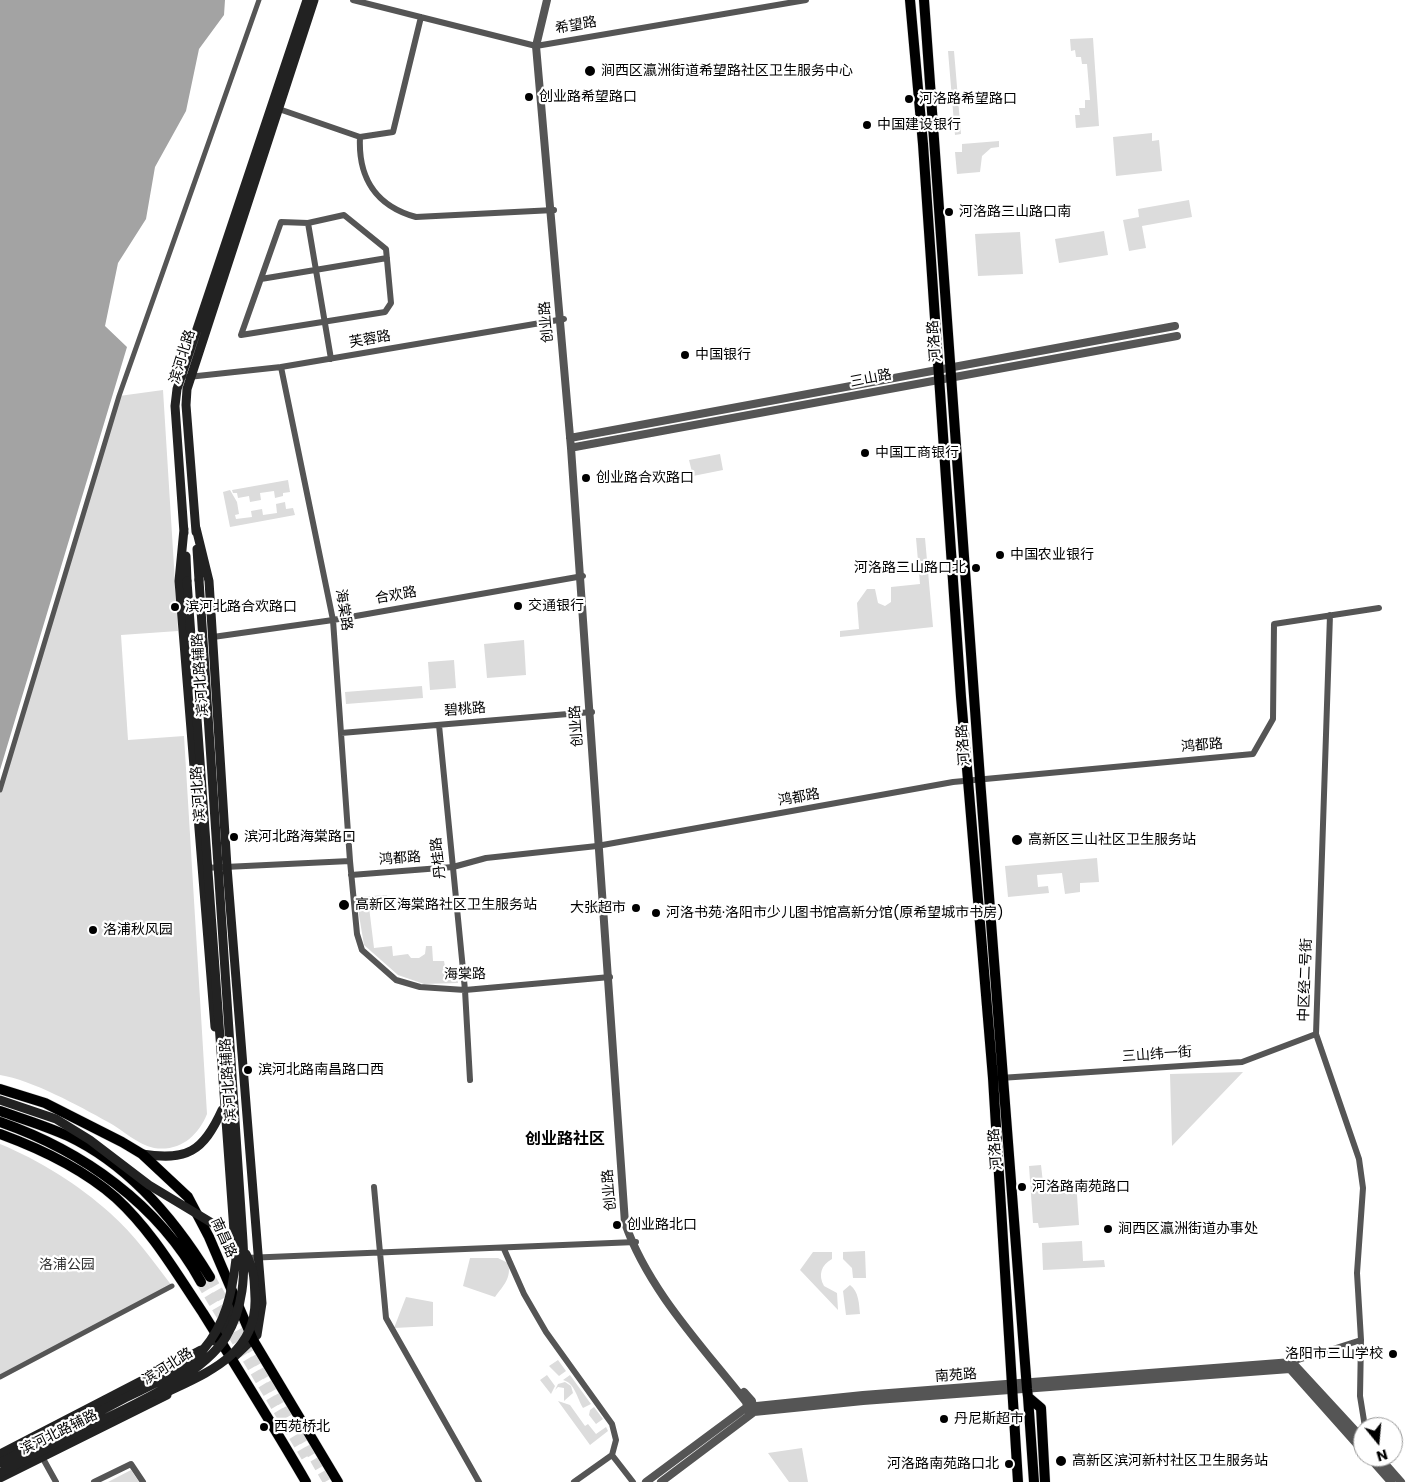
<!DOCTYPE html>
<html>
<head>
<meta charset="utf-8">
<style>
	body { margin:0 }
	#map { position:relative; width:1418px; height:1482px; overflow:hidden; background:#fff; font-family:Poppins,sans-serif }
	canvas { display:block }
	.north { position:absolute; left:1353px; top:1417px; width:50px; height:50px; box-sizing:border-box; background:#fff; border:1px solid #999; border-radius:50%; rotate:163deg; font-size:14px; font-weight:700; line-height:20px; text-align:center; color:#000 }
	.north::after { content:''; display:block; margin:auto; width:18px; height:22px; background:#000; clip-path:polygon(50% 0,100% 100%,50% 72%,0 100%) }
</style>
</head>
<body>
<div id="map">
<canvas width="1418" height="1482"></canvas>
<div class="north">N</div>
</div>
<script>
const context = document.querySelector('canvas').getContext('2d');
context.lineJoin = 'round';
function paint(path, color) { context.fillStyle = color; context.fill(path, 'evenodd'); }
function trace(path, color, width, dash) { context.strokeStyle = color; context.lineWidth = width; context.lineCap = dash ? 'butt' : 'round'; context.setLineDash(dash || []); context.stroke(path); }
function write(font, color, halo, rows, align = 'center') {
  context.font = font + ' Poppins,"Noto Sans SC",sans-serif'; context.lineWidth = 4.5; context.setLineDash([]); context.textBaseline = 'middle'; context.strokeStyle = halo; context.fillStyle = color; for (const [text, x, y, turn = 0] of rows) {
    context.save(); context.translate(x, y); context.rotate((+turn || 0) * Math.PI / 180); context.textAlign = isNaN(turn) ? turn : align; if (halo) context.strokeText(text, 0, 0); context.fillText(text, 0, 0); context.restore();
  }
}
const green = new Path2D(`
	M 1093,38 L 1099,126 L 1076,128 L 1075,115 L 1080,115 L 1079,108 L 1085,108 L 1085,100 L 1090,100 L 1087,64 L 1082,64 L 1081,57 L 1076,57 L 1075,50 L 1071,51 L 1070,39 Z
	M 948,51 L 954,51 L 961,134 L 955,135 Z
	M 1152,133 L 1152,141 L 1159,140 L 1162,171 L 1116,176 L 1113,137 Z
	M 999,141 L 999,147 L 991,148 L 982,156 L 980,172 L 957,174 L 955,152 L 962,152 L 962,144 Z
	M 1189,200 L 1192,217 L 1142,226 L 1146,248 L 1129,251 L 1123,220 L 1139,217 L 1138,209 Z
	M 1104,231 L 1108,255 L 1059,263 L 1055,239 Z
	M 1020,232 L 1023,274 L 978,276 L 975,234 Z
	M 163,390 L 178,631 L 121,635 L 128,740 L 184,736 L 207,1114 C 198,1136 180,1152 154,1148 C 138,1145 123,1130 108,1122 C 79,1106 32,1080 0,1075 L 0,790 L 119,396 Z
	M 720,454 L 723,470 L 693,476 L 689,460 Z
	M 288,480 L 290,492 L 283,493 L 283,496 L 275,498 L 274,491 L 260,493 L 261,500 L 250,502 L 249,496 L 238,498 L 237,493 L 233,493 L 232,490 Z
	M 230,490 L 237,502 L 239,514 L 235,515 L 236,519 L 252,517 L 251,511 L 262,509 L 263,515 L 277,513 L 276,504 L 285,502 L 286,509 L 293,508 L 295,515 L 230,527 L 223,492 Z
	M 916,538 L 925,538 L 933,627 L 840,637 L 840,631 L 859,629 L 857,603 L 867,589 L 875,589 L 878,603 L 885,606 L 891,602 L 891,587 L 920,584 Z
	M 524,640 L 526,675 L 487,678 L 484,644 Z
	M 454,660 L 456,688 L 430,690 L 428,662 Z
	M 422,686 L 423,698 L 346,704 L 345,692 Z
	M 1097,858 L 1099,882 L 1080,883 L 1080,892 L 1065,894 L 1062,873 L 1037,875 L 1038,887 L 1048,886 L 1049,893 L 1008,897 L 1005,866 Z
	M 387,895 L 388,904 L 369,907 L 374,948 L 392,946 L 393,956 L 408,954 L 411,958 L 419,958 L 425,954 L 426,946 L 432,946 L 433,961 L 444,961 L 446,972 L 456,971 L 458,983 L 424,984 L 398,975 L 364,945 L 356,897 Z
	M 1243,1072 L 1172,1146 L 1170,1074 Z
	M 0,1144 C 39,1160 79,1185 110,1213 C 134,1234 153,1261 172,1286 L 0,1377 Z
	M 1041,1165 L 1043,1183 L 1076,1180 L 1079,1225 L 1039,1228 L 1038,1223 L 1033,1223 L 1029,1166 Z
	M 1082,1241 L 1083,1261 L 1104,1260 L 1105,1267 L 1043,1270 L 1042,1243 Z
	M 865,1251 L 866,1278 L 853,1278 L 852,1268 L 843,1259 L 843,1252 Z
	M 813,1252 L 832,1252 L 832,1259 C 821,1265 818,1275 824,1286 L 837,1293 L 838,1310 L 800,1270 Z
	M 470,1258 L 498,1258 L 508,1263 C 512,1278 503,1286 495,1297 L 463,1286 Z
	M 850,1285 C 859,1292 859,1304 860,1314 L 846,1315 L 843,1291 Z
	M 406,1297 L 433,1302 L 433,1326 L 394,1328 Z
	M 558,1360 L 566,1371 L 559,1376 L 549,1366 Z
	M 547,1375 L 555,1386 L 551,1394 L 540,1380 Z
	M 570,1375 L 591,1404 L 583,1408 C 577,1398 575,1383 563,1380 Z
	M 565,1382 L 571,1386 L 573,1393 L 564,1401 L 564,1388 L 558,1387 L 555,1390 L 558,1384 Z
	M 558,1401 L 570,1405 L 585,1426 L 588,1424 L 596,1434 L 606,1427 L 608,1431 L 590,1445 Z
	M 594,1407 L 603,1419 L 596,1424 L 589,1415 L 590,1410 Z
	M 802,1448 L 808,1482 L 789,1482 L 768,1453 Z
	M 131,1470 L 139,1482 L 108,1482 Z`);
const water = new Path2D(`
	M 0,0 L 225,0 L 224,15 L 199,49 L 186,111 L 155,167 L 146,219 L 118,263 L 105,326 L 127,347 L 0,770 Z`);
const trunkTunnel = new Path2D(`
	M 210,1277 L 328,1482
	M 201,1282 L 306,1457`);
const pedestrian = new Path2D(`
	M 0,790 L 119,396 L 259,0
	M 0,1377 L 172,1286`);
const minor = new Path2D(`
	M 353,0 L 536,46 L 806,0
	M 276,108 L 360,137 L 393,132 L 421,17
	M 360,137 C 358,178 376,206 416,217 L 554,210
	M 344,215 L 386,249 L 391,303 L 385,312 L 241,335 L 281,222 L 308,223 Z
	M 308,223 L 331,359
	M 261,279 L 387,258
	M 281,367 L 333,620 L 350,861 L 357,934 L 362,950 L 396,980 L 420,987 L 465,990 L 610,977
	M 188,377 L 281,367 L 564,319
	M 1330,615 L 1316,1034 L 1359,1159 L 1363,1188 L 1357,1273 L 1361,1340 L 1360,1396 L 1365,1427
	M 213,637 L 333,620 L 583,576
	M 439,725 L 465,990 L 470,1080
	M 341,733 L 592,712
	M 204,868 L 350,861
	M 351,875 L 453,867 L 486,858 L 597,846 L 953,782 L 1253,754 L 1273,719 L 1274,624 L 1379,608
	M 1000,1078 L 1242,1062 L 1316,1034
	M 374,1187 L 386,1318 L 479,1482
	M 504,1249 L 524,1294 L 546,1332 L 612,1424 L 616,1440 L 612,1455 L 574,1482
	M 245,1258 L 636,1242
	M 1291,1366 L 1292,1362 L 1361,1340
	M 41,1455 L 56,1482
	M 612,1455 L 633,1482
	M 94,1482 L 131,1464 L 143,1482`);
const tertiary = new Path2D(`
	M 547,0 L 536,46 L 571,448 L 625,1223 C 648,1290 703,1347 746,1402 L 749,1414
	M 570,438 L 1175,326
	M 575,447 L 1177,336
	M 744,1392 L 752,1401 L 754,1412
	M 1369,1457 L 1391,1482
	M 1379,1457 L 1401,1482
	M 646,1482 L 747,1407 L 863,1395 L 1292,1362 L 1363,1439
	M 661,1482 L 754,1412 L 863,1401 L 1290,1369 L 1363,1451`);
const secondary = new Path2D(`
	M 196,528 L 209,581 L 227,867 L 262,1303 L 257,1335 L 233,1358
	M 184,529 L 179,581 L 215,1027
	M 196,532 L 186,405 L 187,389 L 314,0
	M 184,533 L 175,406 L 177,389 L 307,0
	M 197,549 L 199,580
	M 186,556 L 187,581
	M 142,1154 C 187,1161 203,1152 222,1110
	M 214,1341 L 237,1304
	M 0,1454 L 201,1350
	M 0,1478 L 167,1395`);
const primary = new Path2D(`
	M 910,0 L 923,144 L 961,697 L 993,1078 L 1018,1482
	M 924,0 L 980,779 L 1027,1389 L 1028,1397 L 1041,1408 L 1045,1482
	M 0,1089 L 45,1103 L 122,1142 L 142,1154 L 188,1197 L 209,1237 L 253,1340 L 338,1482
	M 0,1134 C 41,1149 83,1169 116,1198 C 152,1231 176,1273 203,1313 C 238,1369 273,1425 306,1482
	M 1028,1397 L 1034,1482`);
const trunk = new Path2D(`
	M 0,1111 C 23,1119 46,1126 68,1136 C 129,1165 176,1221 210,1277
	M 0,1122 C 83,1151 158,1204 201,1282`);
const secondaryBridge = new Path2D(`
	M 0,1100 L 56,1119 L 90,1140 L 149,1185 L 217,1226 L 235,1242
	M 159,1396 C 203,1374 257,1357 255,1298 C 254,1278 255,1272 246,1254
	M 0,1463 C 42,1441 84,1420 125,1398 C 151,1385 184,1372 203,1350 C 226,1323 232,1293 236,1259 L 187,581
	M 0,1473 C 28,1458 56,1443 84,1429 C 126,1408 201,1377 226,1337 C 244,1307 245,1275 243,1241 L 199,580`);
const markers = [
	[590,71,6,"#000"],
	[529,97,5,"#000"],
	[909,99,5,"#000"],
	[867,125,5,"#000"],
	[949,212,5,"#000"],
	[685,355,5,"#000"],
	[865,453,5,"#000"],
	[586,478,5,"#000"],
	[1000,555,5,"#000"],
	[976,568,5,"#000"],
	[518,606,5,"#000"],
	[175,607,5,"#000"],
	[234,837,5,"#000"],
	[1017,840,6,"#000"],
	[344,905,6,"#000"],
	[636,908,5,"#000"],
	[656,913,5,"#000"],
	[93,930,5,"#000"],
	[248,1070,5,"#000"],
	[1022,1187,5,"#000"],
	[617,1225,5,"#000"],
	[1108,1229,5,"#000"],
	[1393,1354,5,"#000"],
	[944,1419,5,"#000"],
	[264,1427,5,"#000"],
	[1061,1461,6,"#000"],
	[1009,1464,5,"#000"]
];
const streetNames = [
	["希望路",576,26,-10],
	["创业路",547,322,-95],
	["芙蓉路",370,340,-10],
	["河洛路",935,341,-94],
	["滨河北路",183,357,-73],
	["三山路",871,379,-11],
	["合欢路",396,596,-10],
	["海棠路",343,610,81],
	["滨河北路辅路",201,675,-94],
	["碧桃路",465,710,-5],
	["创业路",577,726,-94],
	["河洛路",964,745,-94],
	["鸿都路",1202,746,-5],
	["滨河北路",199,794,-94],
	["鸿都路",799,798,-10],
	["丹桂路",439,858,-96],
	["鸿都路",400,859,-4],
	["海棠路",465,975,-1],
	["中区经二号街",1306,980,-88],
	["三山纬一街",1157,1055,-4],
	["滨河北路辅路",229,1080,-94],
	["河洛路",996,1149,-94],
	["创业路",610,1190,-95],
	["南昌路",223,1238,66],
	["滨河北路",168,1367,-32],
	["南苑路",956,1376,-4],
	["滨河北路辅路",59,1433,-26]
];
const poiNames = [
	["涧西区瀛洲街道希望路社区卫生服务中心",601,71],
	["创业路希望路口",539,97],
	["河洛路希望路口",919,99],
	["中国建设银行",877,125],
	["河洛路三山路口南",959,212],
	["中国银行",695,355],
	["中国工商银行",875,453],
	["创业路合欢路口",596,478],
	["中国农业银行",1010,555],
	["河洛路三山路口北",966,568,"right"],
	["交通银行",528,606],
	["滨河北路合欢路口",185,607],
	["滨河北路海棠路口",244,837],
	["高新区三山社区卫生服务站",1028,840],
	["高新区海棠路社区卫生服务站",355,905],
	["大张超市",626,908,"right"],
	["河洛书苑·洛阳市少儿图书馆高新分馆(原希望城市书房)",666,913],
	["洛浦秋风园",103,930],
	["滨河北路南昌路口西",258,1070],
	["河洛路南苑路口",1032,1187],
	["创业路北口",627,1225],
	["涧西区瀛洲街道办事处",1118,1229],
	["洛阳市三山学校",1383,1354,"right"],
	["丹尼斯超市",954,1419],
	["西苑桥北",274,1427],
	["高新区滨河新村社区卫生服务站",1072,1461],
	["河洛路南苑路口北",999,1464,"right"]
];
const parkNames = [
	["洛浦公园",67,1265]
];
const quarterNames = [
	["创业路社区",565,1140]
];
paint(green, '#dcdcdc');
paint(water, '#a3a3a3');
trace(trunkTunnel, '#d9d9d9', 10, [10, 5]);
trace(primary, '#dbdbdb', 11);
trace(trunk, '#dbdbdb', 11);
trace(pedestrian, '#555', 5);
trace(minor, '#555', 6);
trace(tertiary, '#555', 8);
trace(secondary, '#222', 9);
trace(primary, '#000', 10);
trace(trunk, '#000', 10);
trace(secondaryBridge, '#222', 9);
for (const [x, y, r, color] of markers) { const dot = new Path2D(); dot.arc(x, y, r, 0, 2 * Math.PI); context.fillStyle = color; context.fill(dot); trace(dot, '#fff', 2); }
write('14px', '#000', '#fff', streetNames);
write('14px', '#000', '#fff', poiNames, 'left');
write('14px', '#333', '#fff', parkNames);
write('bold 16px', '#000', '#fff', quarterNames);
</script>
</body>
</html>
